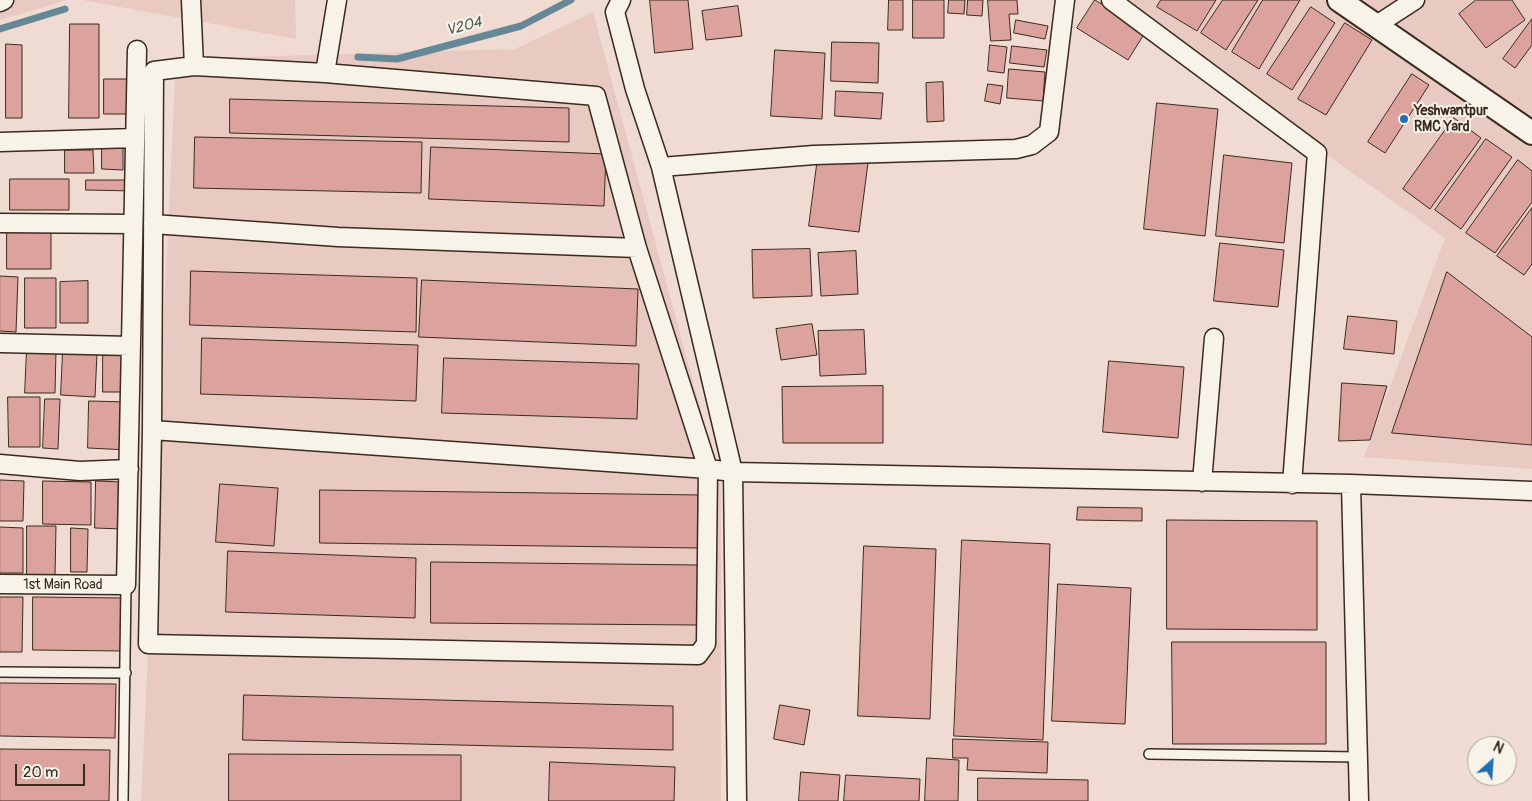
<!DOCTYPE html>
<html>
<head>
<meta charset="utf-8">
<style>
	body { margin:0 }
	#map { position:relative; width:1532px; height:801px; overflow:hidden; background:#efdbd2; font-family:Pangolin,sans-serif }
	canvas { display:block }
	.north { position:absolute; left:1467px; top:736px; width:50px; height:50px; box-sizing:border-box; background:#f7f3e8; border:1px solid #aca397; border-radius:50%; rotate:26deg; font-size:14px; font-weight:700; line-height:20px; text-align:center; color:#3b2a1e }
	.north::after { content:''; display:block; margin:auto; width:18px; height:22px; background:#1f6fb2; clip-path:polygon(50% 0,100% 100%,50% 72%,0 100%) }
	.scale { position:absolute; left:15px; top:764px; width:70px; height:22px; box-sizing:border-box; border:2px solid #3b2a1e; border-top:0; padding-left:6px; font-size:15px; line-height:18px; white-space:nowrap; color:#3b2a1e; -webkit-text-stroke:4px #f7f3e8; paint-order:stroke }
</style>
</head>
<body>
<div id="map">
<canvas width="1532" height="801"></canvas>
<div class="north">N</div>
<div class="scale">20 m</div>
</div>
<script>
const context = document.querySelector('canvas').getContext('2d');
context.lineJoin = 'round';
function paint(path, color) { context.fillStyle = color; context.fill(path, 'evenodd'); }
function trace(path, color, width, dash) { context.strokeStyle = color; context.lineWidth = width; context.lineCap = dash ? 'butt' : 'round'; context.setLineDash(dash || []); context.stroke(path); }
function write(font, color, halo, rows, align = 'center') {
  context.font = font + ' Pangolin,sans-serif'; context.lineWidth = 4; context.setLineDash([]); context.textBaseline = 'middle'; context.strokeStyle = halo; context.fillStyle = color; for (const [text, x, y, turn = 0] of rows) {
    context.save(); context.translate(x, y); context.rotate((+turn || 0) * Math.PI / 180); context.textAlign = isNaN(turn) ? turn : align; if (halo) context.strokeText(text, 0, 0); context.fillText(text, 0, 0); context.restore();
  }
}
const built = new Path2D(`
	M 0,0 L 67,0 L 0,20 Z
	M 82,0 L 295,0 L 296,39 Z
	M 1107,0 L 1532,0 L 1532,469 L 1364,457 L 1445,238 Z
	M 593,12 L 721,485 L 721,801 L 141,801 L 176,59 L 515,49 Z`);
const stream = new Path2D(`
	M 0,29 L 65,9
	M 358,57 L 397,59 L 521,26 L 571,0`);
const building = new Path2D(`
	M 650,0 L 688,0 L 693,49 L 655,53 Z
	M 889,0 L 903,0 L 903,30 L 888,30 Z
	M 913,0 L 944,0 L 944,38 L 913,38 Z
	M 949,0 L 965,0 L 964,14 L 948,13 Z
	M 968,0 L 983,0 L 982,16 L 967,15 Z
	M 988,0 L 1017,0 L 1018,14 L 1009,14 L 1011,40 L 991,41 Z
	M 1095,0 L 1146,31 L 1128,60 L 1077,28 Z
	M 1161,0 L 1216,0 L 1197,31 L 1157,7 Z
	M 1223,0 L 1258,0 L 1226,50 L 1201,33 Z
	M 1263,0 L 1300,0 L 1259,69 L 1232,52 Z
	M 1476,0 L 1512,0 L 1525,20 L 1486,48 L 1459,14 Z
	M 738,6 L 742,36 L 706,40 L 702,11 Z
	M 1311,7 L 1335,23 L 1292,90 L 1267,74 Z
	M 1532,19 L 1532,45 L 1515,68 L 1503,59 Z
	M 1016,20 L 1048,26 L 1045,39 L 1014,33 Z
	M 1345,23 L 1372,40 L 1326,115 L 1298,99 Z
	M 70,24 L 99,24 L 99,118 L 69,118 Z
	M 832,42 L 879,43 L 878,83 L 831,81 Z
	M 6,44 L 22,45 L 22,118 L 6,118 Z
	M 990,45 L 1007,47 L 1004,73 L 988,71 Z
	M 1012,46 L 1047,50 L 1044,67 L 1010,63 Z
	M 775,50 L 825,53 L 822,119 L 771,116 Z
	M 1009,69 L 1045,72 L 1043,101 L 1007,98 Z
	M 1412,74 L 1429,85 L 1385,153 L 1368,142 Z
	M 104,79 L 128,79 L 128,114 L 104,114 Z
	M 943,82 L 944,121 L 927,122 L 926,83 Z
	M 988,84 L 1003,86 L 1000,104 L 985,101 Z
	M 836,91 L 883,93 L 881,119 L 835,116 Z
	M 230,99 L 569,108 L 569,142 L 230,133 Z
	M 1157,103 L 1218,109 L 1205,236 L 1144,229 Z
	M 1454,118 L 1481,138 L 1430,209 L 1403,189 Z
	M 195,137 L 422,142 L 421,193 L 194,188 Z
	M 1486,139 L 1512,157 L 1461,229 L 1435,210 Z
	M 102,147 L 123,147 L 123,170 L 102,169 Z
	M 431,147 L 606,154 L 604,206 L 429,199 Z
	M 65,150 L 93,150 L 94,173 L 65,173 Z
	M 1224,155 L 1292,163 L 1284,243 L 1216,236 Z
	M 818,157 L 868,163 L 859,232 L 809,226 Z
	M 1518,160 L 1532,171 L 1532,202 L 1495,253 L 1466,233 Z
	M 10,179 L 69,179 L 69,210 L 10,210 Z
	M 86,180 L 134,180 L 134,191 L 86,190 Z
	M 1532,208 L 1532,264 L 1524,275 L 1497,256 Z
	M 7,229 L 51,229 L 51,269 L 7,269 Z
	M 1220,243 L 1284,250 L 1278,307 L 1214,301 Z
	M 810,249 L 812,296 L 753,298 L 752,250 Z
	M 856,251 L 858,294 L 821,296 L 818,253 Z
	M 191,271 L 417,278 L 416,332 L 190,325 Z
	M 1447,272 L 1532,337 L 1532,445 L 1392,433 Z
	M 0,276 L 18,277 L 16,332 L 0,331 Z
	M 25,278 L 56,278 L 56,328 L 25,328 Z
	M 422,280 L 638,289 L 636,346 L 419,337 Z
	M 88,281 L 88,323 L 60,323 L 60,282 Z
	M 1348,316 L 1397,321 L 1394,354 L 1344,349 Z
	M 812,324 L 817,355 L 781,360 L 776,329 Z
	M 864,330 L 866,374 L 820,376 L 818,331 Z
	M 202,338 L 418,345 L 416,401 L 201,394 Z
	M 27,349 L 56,350 L 55,393 L 25,393 Z
	M 63,351 L 97,353 L 95,397 L 61,395 Z
	M 103,355 L 128,355 L 128,392 L 103,392 Z
	M 444,358 L 639,364 L 637,419 L 442,413 Z
	M 1109,361 L 1184,367 L 1178,438 L 1103,432 Z
	M 1342,383 L 1387,386 L 1370,440 L 1339,441 Z
	M 883,386 L 883,443 L 783,443 L 782,387 Z
	M 8,397 L 40,397 L 40,447 L 9,447 Z
	M 45,399 L 60,399 L 58,449 L 43,448 Z
	M 89,401 L 129,402 L 128,450 L 88,448 Z
	M 0,480 L 24,481 L 23,521 L 0,521 Z
	M 43,481 L 91,482 L 91,525 L 43,524 Z
	M 96,481 L 122,482 L 122,529 L 95,528 Z
	M 220,484 L 278,488 L 274,546 L 216,542 Z
	M 320,490 L 701,495 L 700,548 L 320,543 Z
	M 1078,507 L 1142,508 L 1142,521 L 1077,520 Z
	M 1167,520 L 1317,521 L 1317,630 L 1167,629 Z
	M 27,526 L 56,526 L 55,576 L 27,576 Z
	M 0,527 L 23,528 L 23,573 L 0,573 Z
	M 71,528 L 88,529 L 87,572 L 71,572 Z
	M 962,540 L 1050,544 L 1043,740 L 954,736 Z
	M 864,546 L 936,549 L 930,719 L 858,716 Z
	M 228,551 L 416,558 L 415,618 L 226,612 Z
	M 431,562 L 698,565 L 698,625 L 431,623 Z
	M 1058,584 L 1131,588 L 1125,724 L 1052,721 Z
	M 0,597 L 23,597 L 22,652 L 0,652 Z
	M 33,597 L 124,598 L 123,651 L 33,650 Z
	M 1172,642 L 1326,642 L 1326,744 L 1173,744 Z
	M 0,683 L 116,684 L 115,738 L 0,736 Z
	M 244,695 L 673,706 L 673,750 L 243,740 Z
	M 780,705 L 810,710 L 804,745 L 774,739 Z
	M 953,739 L 1048,742 L 1047,773 L 967,770 L 968,758 L 953,758 Z
	M 0,749 L 110,750 L 109,801 L 0,801 Z
	M 229,754 L 461,755 L 461,801 L 229,801 Z
	M 927,758 L 959,760 L 958,801 L 925,801 Z
	M 550,762 L 675,767 L 674,801 L 549,801 Z
	M 801,772 L 840,775 L 838,801 L 799,801 Z
	M 846,775 L 920,779 L 919,801 L 844,801 Z
	M 978,778 L 1088,780 L 1088,801 L 978,801 Z`);
const service = new Path2D(`
	M 0,672 L 126,673
	M 1149,754 L 1358,757
	M 123,801 L 126,585`);
const minor = new Path2D(`
	M 191,0 L 194,66
	M 621,0 L 615,12 L 635,89 L 661,167 L 733,472 L 737,801
	M 1111,0 L 1317,153 L 1292,484
	M 0,2 L 4,0
	M 1375,26 L 1415,0
	M 194,66 L 325,73 L 596,96 L 637,248 L 708,469 L 152,430 L 154,71 Z
	M 325,73 L 337,0
	M 0,142 L 135,138
	M 661,167 L 814,155 L 1016,149 L 1032,145 L 1049,132 L 1065,0
	M 0,223 L 133,224
	M 153,224 L 338,237 L 637,248
	M 0,343 L 131,346
	M 152,430 L 148,644 L 698,655 L 706,644 L 708,469 L 733,472 L 1351,484 L 1532,491
	M 0,464 L 80,471 L 129,469
	M 1202,482 L 1214,338
	M 1351,484 L 1359,801
	M 0,584 L 126,585 L 137,50`);
const tertiary = new Path2D(`
	M 1339,0 L 1532,133`);
const markers = [
	[1404,119,5,"#1f6fb2"]
];
const poiNames = [
	["Yeshwantpur",1414,111],
	["RMC Yard",1414,127]
];
const streetNames = [
	["1st Main Road",63,585]
];
const waterNames = [
	["V204",464,27,-15]
];
paint(built, '#e9cac2');
trace(stream, '#668795', 7);
paint(building, '#dca29e');
trace(building, '#3b2a1e', 1);
trace(service, '#3b2a1e', 12);
trace(minor, '#3b2a1e', 21);
trace(tertiary, '#3b2a1e', 26);
trace(service, '#f7f3e8', 9);
trace(minor, '#f7f3e8', 18);
trace(tertiary, '#f7f3e8', 22);
for (const [x, y, r, color] of markers) { const dot = new Path2D(); dot.arc(x, y, r, 0, 2 * Math.PI); context.fillStyle = color; context.fill(dot); trace(dot, '#f7f3e8', 2); }
write('bold 14px', '#3b2a1e', '#f7f3e8', poiNames, 'left');
write('14px', '#3b2a1e', '#f7f3e8', streetNames);
write('italic 15px', '#515859', '#f7f3e8', waterNames);
</script>
</body>
</html>
